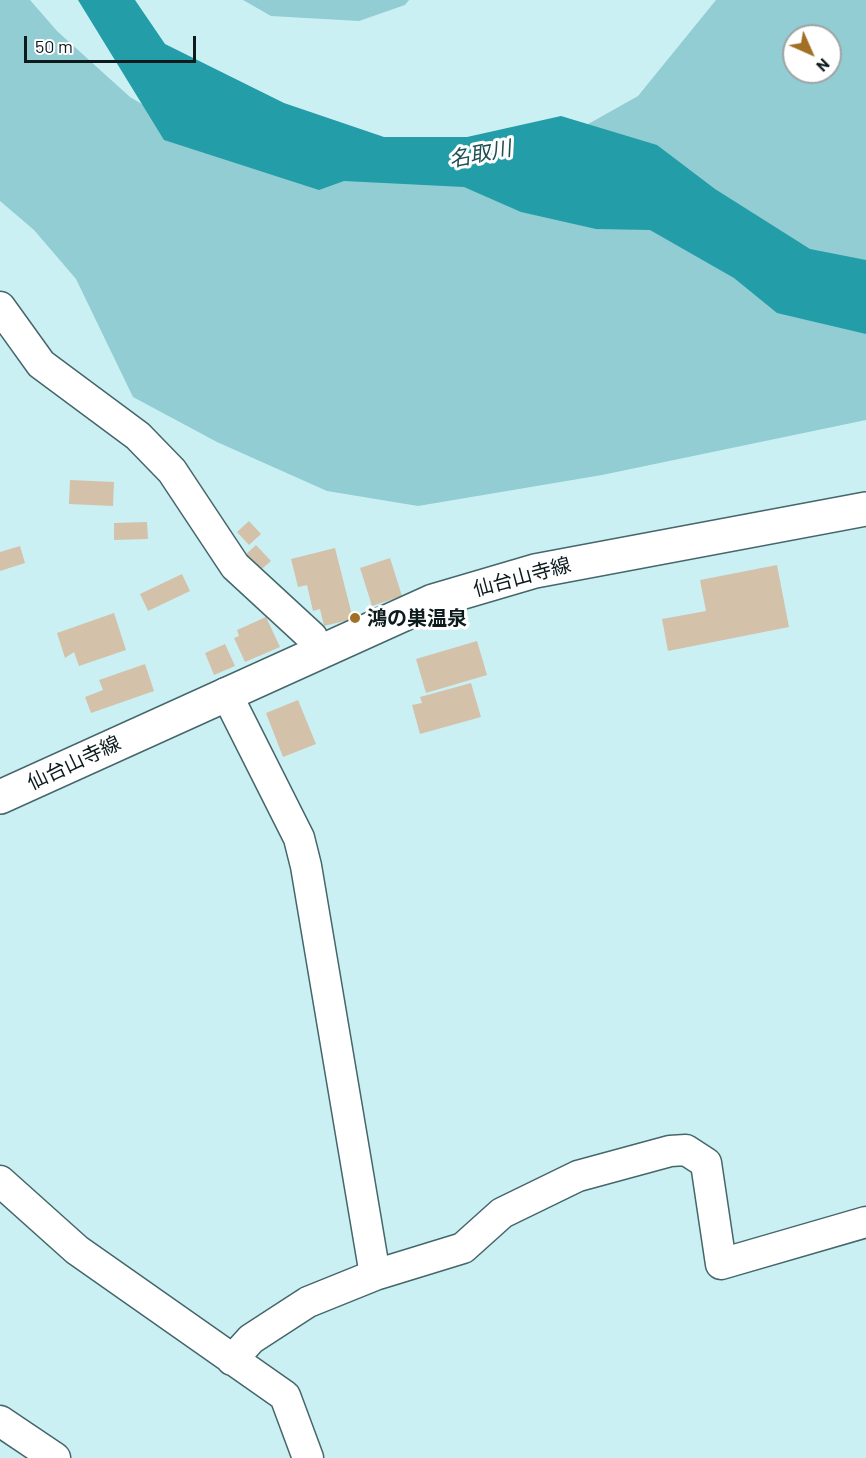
<!DOCTYPE html>
<html>
<head>
<meta charset="utf-8">
<style>
	body { margin:0 }
	#map { position:relative; width:866px; height:1458px; overflow:hidden; background:#cbf0f4; font-family:Barlow,sans-serif }
	canvas { display:block }
	.north { position:absolute; left:782px; top:24px; width:60px; height:60px; box-sizing:border-box; background:#fff; border:2px solid #9ea4a5; border-radius:50%; rotate:135deg; font-size:16px; font-weight:700; line-height:24px; text-align:center; color:#0d1b1d }
	.north::after { content:''; display:block; margin:auto; width:21px; height:27px; background:#a17024; clip-path:polygon(50% 0,100% 100%,50% 72%,0 100%) }
	.scale { position:absolute; left:24px; top:36px; width:172px; height:27px; box-sizing:border-box; border:3px solid #0d1b1d; border-top:0; padding-left:8px; font-size:18px; line-height:21px; white-space:nowrap; color:#0d1b1d; -webkit-text-stroke:4px #fff; paint-order:stroke }
</style>
</head>
<body>
<div id="map">
<canvas width="866" height="1458"></canvas>
<div class="north">N</div>
<div class="scale">50 m</div>
</div>
<script>
const context = document.querySelector('canvas').getContext('2d');
context.lineJoin = 'round';
function paint(path, color) { context.fillStyle = color; context.fill(path, 'evenodd'); }
function trace(path, color, width, dash) { context.strokeStyle = color; context.lineWidth = width; context.lineCap = dash ? 'butt' : 'round'; context.setLineDash(dash || []); context.stroke(path); }
function write(font, color, halo, rows, align = 'center') {
  context.font = font + ' Barlow,"Noto Sans JP",sans-serif'; context.lineWidth = 6; context.setLineDash([]); context.textBaseline = 'middle'; context.strokeStyle = halo; context.fillStyle = color; for (const [text, x, y, turn = 0] of rows) {
    context.save(); context.translate(x, y); context.rotate((+turn || 0) * Math.PI / 180); context.textAlign = isNaN(turn) ? turn : align; if (halo) context.strokeText(text, 0, 0); context.fillText(text, 0, 0); context.restore();
  }
}
const green = new Path2D(`
	M 0,0 L 30,0 L 57,31 L 130,97 L 199,138 L 494,177 L 638,96 L 716,0 L 866,0 L 866,420 L 602,475 L 418,506 L 327,491 L 217,442 L 133,397 L 76,279 L 34,230 L 0,201 ZM 794,36 L 830,36 L 830,72 L 794,72 Z
	M 243,0 L 409,0 L 405,5 L 359,21 L 271,16 Z`);
const water = new Path2D(`
	M 78,0 L 135,0 L 165,44 L 284,103 L 384,137 L 467,137 L 561,116 L 657,145 L 715,189 L 810,249 L 866,260 L 866,334 L 777,313 L 734,278 L 650,230 L 596,229 L 521,212 L 464,187 L 344,181 L 319,190 L 164,140 Z`);
const building = new Path2D(`
	M 70,480 L 114,482 L 113,506 L 69,504 Z
	M 249,521 L 261,534 L 249,545 L 237,532 Z
	M 147,522 L 148,539 L 114,540 L 114,523 Z
	M 256,545 L 271,561 L 257,573 L 243,557 Z
	M 20,546 L 25,563 L 0,571 L 0,552 Z
	M 335,548 L 353,619 L 324,626 L 320,609 L 313,611 L 307,585 L 298,587 L 291,559 Z
	M 390,558 L 402,596 L 372,606 L 360,568 Z
	M 777,565 L 789,627 L 668,651 L 662,619 L 706,611 L 700,580 Z
	M 182,574 L 190,591 L 148,611 L 140,594 Z
	M 114,613 L 126,650 L 79,666 L 74,652 L 65,658 L 57,633 Z
	M 266,617 L 280,647 L 245,662 L 234,638 L 239,636 L 237,630 Z
	M 477,641 L 487,675 L 426,693 L 416,659 Z
	M 225,644 L 235,666 L 214,675 L 205,653 Z
	M 145,664 L 154,691 L 91,713 L 85,697 L 103,690 L 99,680 Z
	M 471,683 L 481,717 L 420,734 L 412,705 L 422,703 L 420,697 Z
	M 298,700 L 316,744 L 283,757 L 266,713 Z`);
const minor = new Path2D(`
	M 0,307 L 41,364 L 138,436 L 172,471 L 235,566 L 312,637 L 317,652
	M 226,693 L 299,838 L 306,866 L 375,1275
	M 0,1181 L 77,1250 L 285,1396 L 308,1458
	M 232,1360 L 251,1339 L 308,1302 L 375,1275 L 463,1248 L 502,1213 L 578,1176 L 670,1151 L 686,1150 L 706,1163 L 721,1264 L 866,1222
	M 0,1421 L 55,1458`);
const major = new Path2D(`
	M 0,797 L 433,601 L 535,571 L 866,509`);
const markers = [
	[355,618,6,"#a17024"]
];
const streetNames = [
	["仙台山寺線",522,577,-15],
	["仙台山寺線",74,763,-25]
];
const poiNames = [
	["鴻の巣温泉",367,618]
];
const waterNames = [
	["名取川",480,154,-11]
];
paint(green, '#91cdd3');
paint(water, '#239da7');
paint(building, '#d4c1a9');
trace(minor, '#45666a', 33);
trace(major, '#45666a', 36);
trace(minor, '#fff', 30);
trace(major, '#fff', 33);
for (const [x, y, r, color] of markers) { const dot = new Path2D(); dot.arc(x, y, r, 0, 2 * Math.PI); context.fillStyle = color; context.fill(dot); trace(dot, '#fff', 2); }
write('20px', '#0d1b1d', '#fff', streetNames);
write('bold 20px', '#0d1b1d', '#fff', poiNames, 'left');
write('italic 21px', '#1d4e53', '#fff', waterNames);
</script>
</body>
</html>
